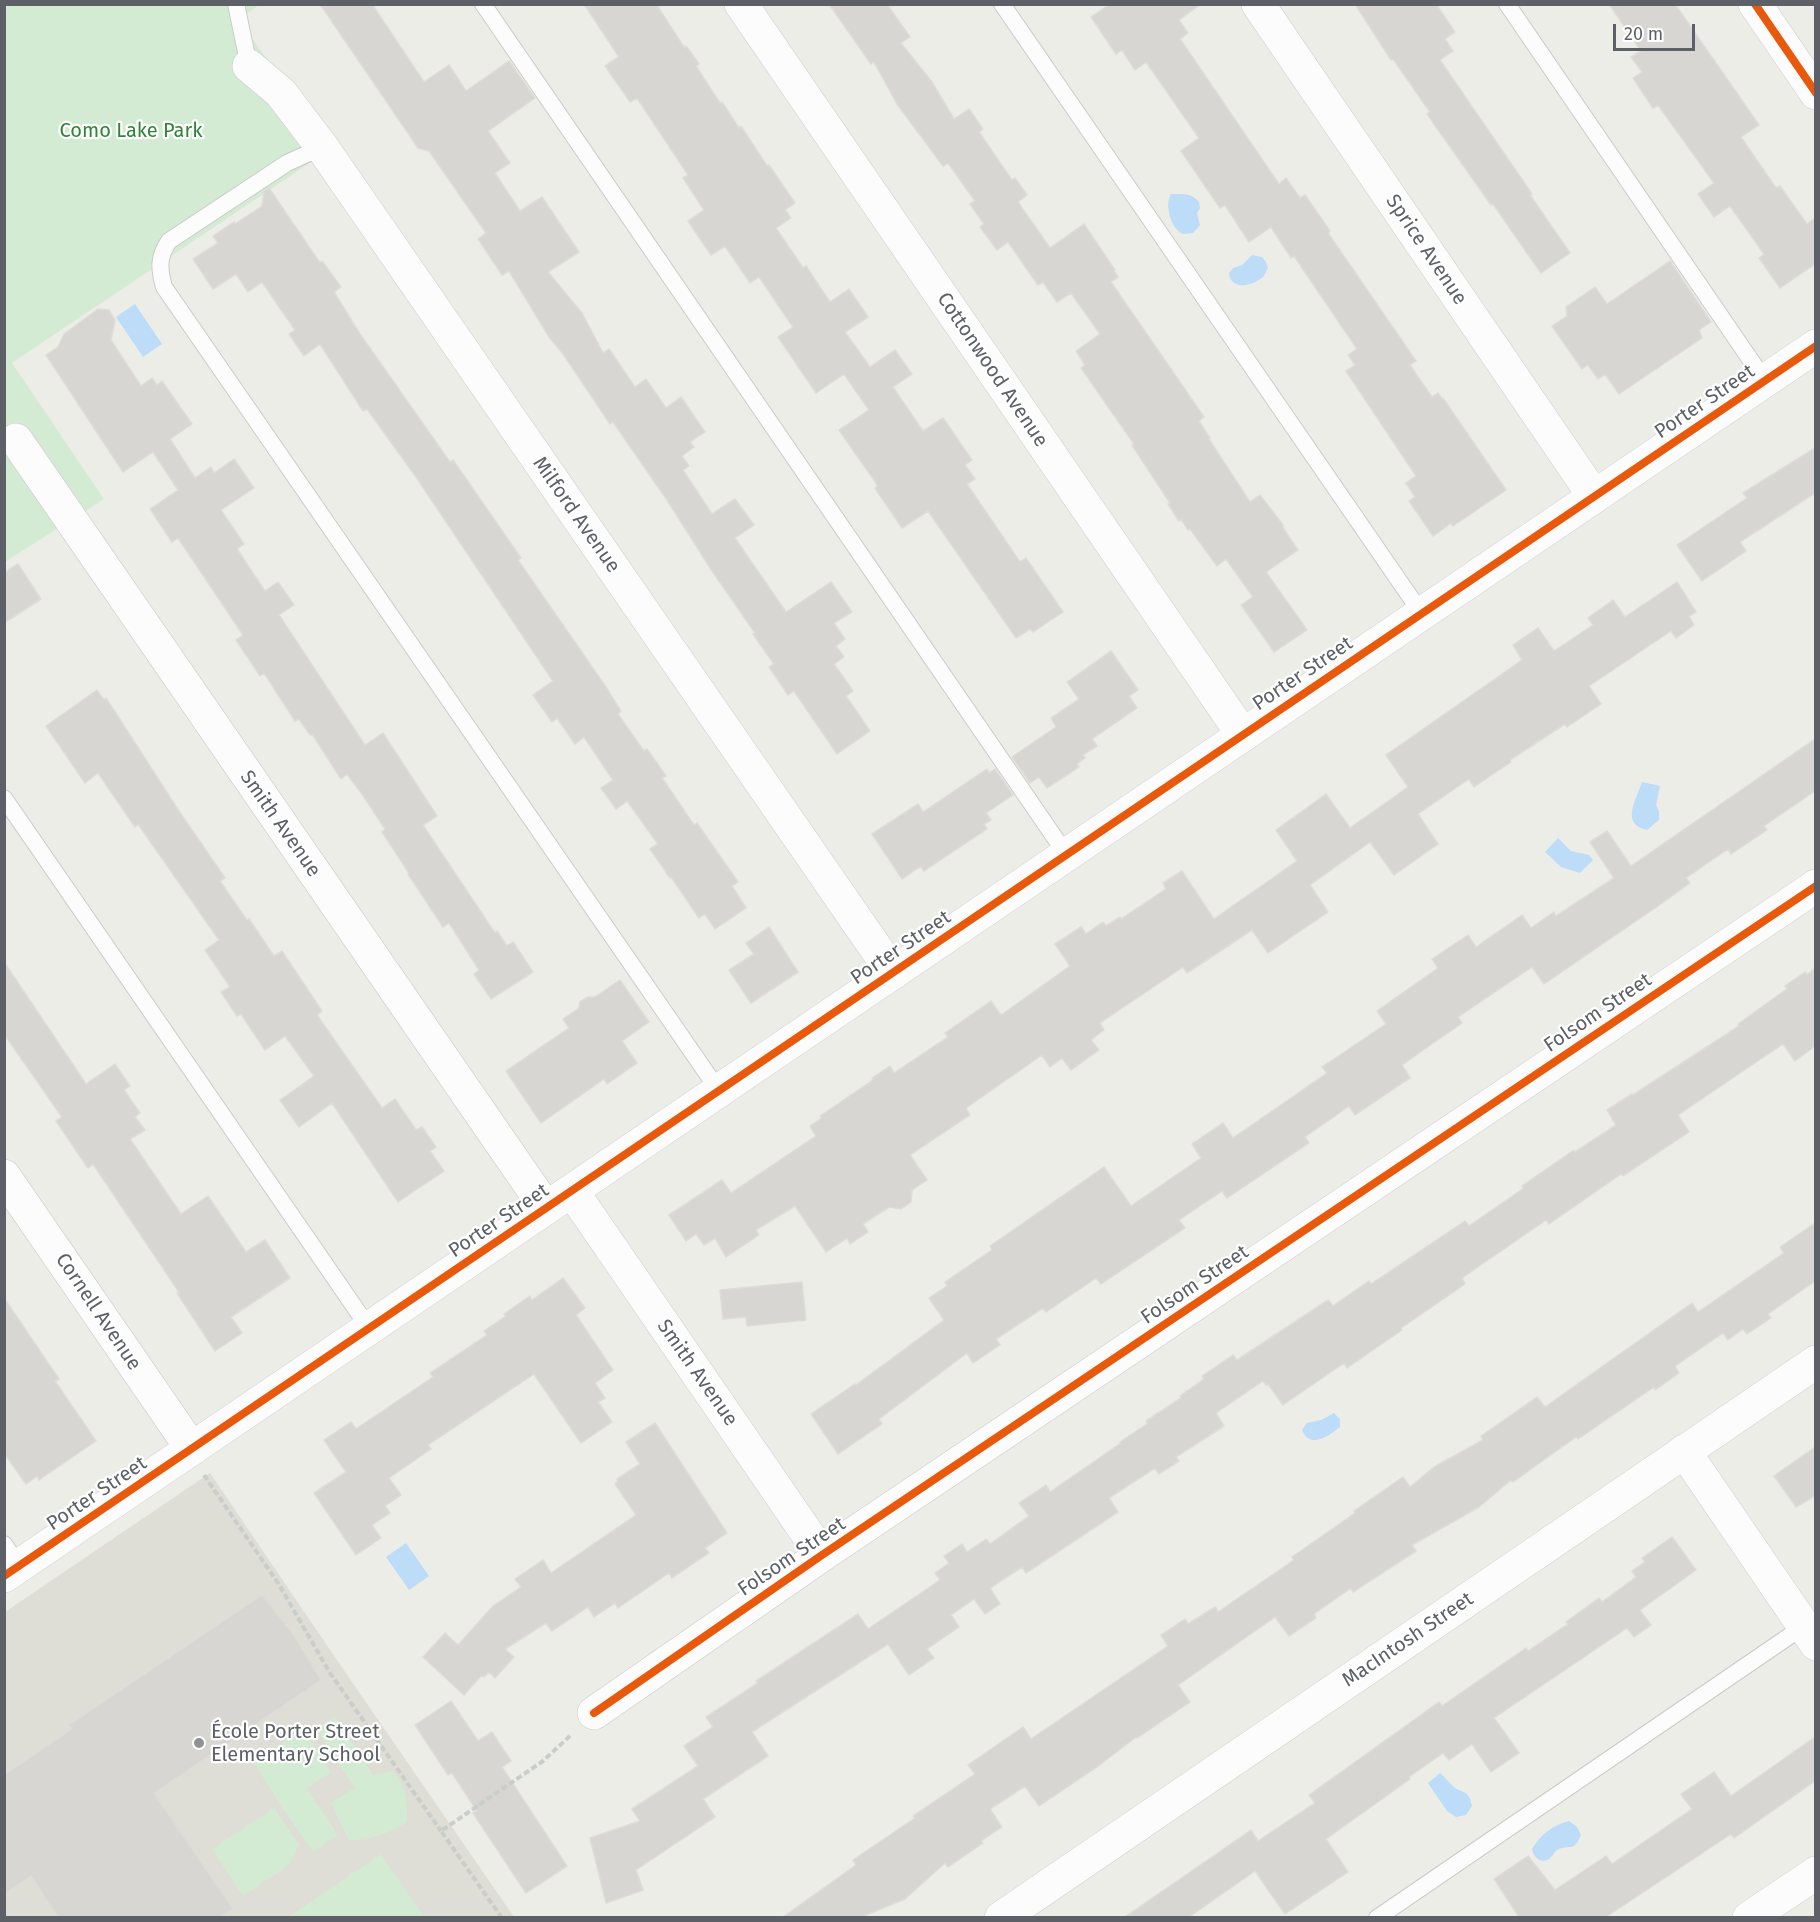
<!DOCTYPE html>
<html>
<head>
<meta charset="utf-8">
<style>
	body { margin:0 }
	#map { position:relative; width:1820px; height:1922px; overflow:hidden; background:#edede8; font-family:"Fira Sans",sans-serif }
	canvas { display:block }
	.frame { position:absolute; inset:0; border:6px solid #5d6167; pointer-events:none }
	.scale { position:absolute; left:1613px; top:24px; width:82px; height:27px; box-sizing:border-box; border:3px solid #5d6167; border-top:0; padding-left:8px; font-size:18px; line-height:21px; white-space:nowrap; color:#5d6167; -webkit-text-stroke:4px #fff; paint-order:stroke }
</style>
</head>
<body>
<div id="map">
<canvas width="1820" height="1922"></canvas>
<div class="frame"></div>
<div class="scale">20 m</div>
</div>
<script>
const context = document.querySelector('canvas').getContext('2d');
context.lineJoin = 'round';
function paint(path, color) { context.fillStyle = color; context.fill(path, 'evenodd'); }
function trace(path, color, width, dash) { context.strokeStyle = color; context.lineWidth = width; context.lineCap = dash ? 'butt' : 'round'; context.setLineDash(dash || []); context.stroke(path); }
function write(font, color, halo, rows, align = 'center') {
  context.font = font + ' "Fira Sans",sans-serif'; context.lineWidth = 4.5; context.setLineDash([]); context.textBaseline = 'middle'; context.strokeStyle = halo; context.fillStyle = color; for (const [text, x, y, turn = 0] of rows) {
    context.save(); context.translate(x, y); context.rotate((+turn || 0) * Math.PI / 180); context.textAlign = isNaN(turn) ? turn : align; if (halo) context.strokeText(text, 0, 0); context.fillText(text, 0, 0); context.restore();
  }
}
const education = new Path2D(`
	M 210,1473 L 341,1666 L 514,1917 L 5,1918 L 5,1612 Z`);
const green = new Path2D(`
	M 5,5 L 259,5 L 239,19 L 329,150 L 12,363 L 104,499 L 5,562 Z
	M 335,1716 L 373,1775 L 393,1771 C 407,1788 408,1800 407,1822 C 386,1835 373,1838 349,1841 L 331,1803 L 355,1788 L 316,1729 Z
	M 303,1729 L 331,1772 L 307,1789 L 338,1835 L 313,1852 L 281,1806 L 254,1763 Z
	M 274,1808 L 299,1845 L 289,1865 L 243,1896 L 212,1849 Z
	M 381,1854 L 424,1917 L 288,1917 Z`);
const water = new Path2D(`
	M 1171,194 C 1182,194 1192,193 1199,202 L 1200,208 L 1197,213 L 1200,225 L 1193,233 L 1183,234 C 1171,229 1164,205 1171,194 Z
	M 1252,255 L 1262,257 L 1266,262 L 1268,268 C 1267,270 1264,276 1263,277 C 1252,287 1230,290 1229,273 L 1233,268 L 1242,265 Z
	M 135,304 L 162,344 L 143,357 L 116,317 Z
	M 1642,782 L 1660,786 L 1656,805 L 1659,811 L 1659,820 L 1647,830 C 1620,824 1636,800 1642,782 Z
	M 1558,838 L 1571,851 L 1589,855 L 1593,860 L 1580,873 L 1561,867 L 1545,852 Z
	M 1334,1413 L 1340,1419 L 1340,1427 C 1328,1437 1310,1449 1302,1430 L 1307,1423 L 1321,1420 Z
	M 406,1543 L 429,1576 L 409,1590 L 386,1557 Z
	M 1440,1773 C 1445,1777 1450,1784 1455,1788 C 1466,1794 1469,1791 1472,1806 L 1466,1815 L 1456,1817 L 1447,1811 L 1428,1783 Z
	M 1569,1821 L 1577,1827 L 1581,1835 C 1573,1853 1571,1844 1559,1849 C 1553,1852 1556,1851 1552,1856 C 1544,1866 1534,1859 1532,1849 C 1541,1834 1553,1825 1569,1821 Z`);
const building = new Path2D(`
	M 320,4 L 372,4 L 424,82 L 449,65 L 466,91 L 509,61 L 535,98 L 488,131 L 510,163 L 495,173 L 520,211 L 542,197 L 579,252 L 548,272 L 582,313 L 603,353 L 609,349 L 635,387 L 646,379 L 666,408 L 681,397 L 705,432 L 690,442 L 694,447 L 682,456 L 689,466 L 683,470 L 712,514 L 735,499 L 754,525 L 735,538 L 786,612 L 831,582 L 852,612 L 834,623 L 845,639 L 836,646 L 844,657 L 834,664 L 853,691 L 846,696 L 870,731 L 837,754 L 794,691 L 788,695 L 769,667 L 774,664 L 753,634 L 755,633 L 712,571 L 667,500 L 613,422 L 610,424 L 563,354 L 549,337 L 509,271 L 502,275 L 478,239 L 486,233 L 429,151 L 418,148 Z
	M 584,4 L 656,4 L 684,47 L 686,46 L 699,64 L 696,66 L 720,103 L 722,102 L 739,128 L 741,126 L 767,166 L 769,165 L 795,203 L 785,210 L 791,218 L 776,228 L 803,268 L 806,266 L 830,302 L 849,289 L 868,317 L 845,332 L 870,367 L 895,350 L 912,374 L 893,387 L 923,431 L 943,418 L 972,460 L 965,465 L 975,479 L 967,484 L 1020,562 L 1026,558 L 1063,612 L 1033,632 L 1030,629 L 1016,638 L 928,511 L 902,528 L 875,488 L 878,486 L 839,430 L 869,410 L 844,374 L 816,393 L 778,337 L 793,327 L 759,277 L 750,283 L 725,246 L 711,255 L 688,221 L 704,210 L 683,178 L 688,175 L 637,98 L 630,102 L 605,66 L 619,57 Z
	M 829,4 L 887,4 L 910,37 L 901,43 L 932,82 L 954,119 L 969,109 L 983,129 L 979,132 L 1012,180 L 1015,178 L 1027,195 L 1018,202 L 1050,248 L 1084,224 L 1115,270 L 1114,271 L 1118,277 L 1111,282 L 1204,417 L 1199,421 L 1210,438 L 1209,439 L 1250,502 L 1260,495 L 1283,525 L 1283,528 L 1298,550 L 1266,572 L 1307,630 L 1274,652 L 1241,605 L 1253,597 L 1226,559 L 1217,566 L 1190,529 L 1188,530 L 1181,519 L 1179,521 L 1168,504 L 1170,503 L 1132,445 L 1134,444 L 1081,368 L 1085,365 L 1076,351 L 1100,334 L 1071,293 L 1057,302 L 1043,282 L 1038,285 L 1008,242 L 997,250 L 980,227 L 984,224 L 970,204 L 975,201 L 948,163 L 943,166 L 897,104 L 874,62 L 871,64 Z
	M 1110,4 L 1201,4 L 1179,20 L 1188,33 L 1180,39 L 1279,184 L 1286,178 L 1300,198 L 1305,195 L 1330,231 L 1328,233 L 1416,361 L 1410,365 L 1432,397 L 1438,393 L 1442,399 L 1443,398 L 1506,490 L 1453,526 L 1451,523 L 1433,536 L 1409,501 L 1415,497 L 1406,483 L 1416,476 L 1346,371 L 1355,365 L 1348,355 L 1357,349 L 1294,256 L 1291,258 L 1271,227 L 1249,242 L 1225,205 L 1220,208 L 1181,151 L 1199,138 L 1146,62 L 1135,70 L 1122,50 L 1116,54 L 1091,17 Z
	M 1355,4 L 1436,4 L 1455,32 L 1445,39 L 1453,51 L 1440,60 L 1532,194 L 1530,195 L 1570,253 L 1541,273 L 1493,204 L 1491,205 L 1427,114 L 1430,112 L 1393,59 L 1391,60 Z
	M 1609,4 L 1675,4 L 1759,125 L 1741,137 L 1776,188 L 1780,186 L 1807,224 L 1815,218 L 1815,264 L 1780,288 L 1759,258 L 1764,254 L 1730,206 L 1714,217 L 1698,194 L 1714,183 L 1658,105 L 1653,108 L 1633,78 L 1642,72 L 1631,57 L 1641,51 Z
	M 269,188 L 320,263 L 322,261 L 341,287 L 334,292 L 360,334 L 450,462 L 453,460 L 521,558 L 518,560 L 606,687 L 621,711 L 618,714 L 644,751 L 647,749 L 666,776 L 662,778 L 694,825 L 697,823 L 738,882 L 732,886 L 746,908 L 715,929 L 705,914 L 699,918 L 671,877 L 670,878 L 650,849 L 658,844 L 627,801 L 616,809 L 601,788 L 613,780 L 584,737 L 575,744 L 557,718 L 552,722 L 533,695 L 553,681 L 418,480 L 367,409 L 363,411 L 320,344 L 304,356 L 289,334 L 295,330 L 262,282 L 248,292 L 236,274 L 213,289 L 193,259 L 218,243 L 213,236 L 234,222 L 235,224 L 262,206 L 264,191 Z
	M 1670,261 L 1711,322 L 1699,330 L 1702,338 L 1619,394 L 1605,374 L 1598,379 L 1588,365 L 1582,369 L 1552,326 L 1567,316 L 1566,307 L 1595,287 L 1607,304 Z
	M 98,309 L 109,310 L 115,320 L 111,340 L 141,386 L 152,378 L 157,385 L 162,381 L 192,424 L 170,439 L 195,478 L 211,467 L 214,473 L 234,459 L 254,488 L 221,510 L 244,544 L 237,549 L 265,591 L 278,582 L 294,605 L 279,615 L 365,745 L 383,733 L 437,816 L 423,825 L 495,933 L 497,931 L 507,946 L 513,942 L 533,972 L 491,999 L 474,974 L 479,970 L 449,923 L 443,927 L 408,874 L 409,873 L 382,832 L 385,829 L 362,794 L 347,774 L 341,779 L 312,734 L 310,735 L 299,719 L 295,721 L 264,673 L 260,676 L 236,640 L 243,635 L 178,538 L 172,542 L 150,509 L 178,490 L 153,452 L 123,472 L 46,355 L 58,347 L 64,334 Z
	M 1815,448 L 1815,493 L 1740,542 L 1746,551 L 1702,581 L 1677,545 L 1747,498 L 1743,493 Z
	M 18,564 L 41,599 L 4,623 L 4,573 Z
	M 1677,582 L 1696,612 L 1689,616 L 1694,625 L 1676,638 L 1671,631 L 1589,686 L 1601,704 L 1567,727 L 1565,724 L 1510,760 L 1511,762 L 1474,787 L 1469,779 L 1418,814 L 1438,844 L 1394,875 L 1370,842 L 1310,885 L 1328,912 L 1268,953 L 1252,930 L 1187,973 L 1183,967 L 1100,1023 L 1104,1030 L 1091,1040 L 1099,1050 L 1071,1070 L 1062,1058 L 1050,1067 L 1042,1055 L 966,1108 L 970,1115 L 910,1155 L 927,1180 L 912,1190 L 911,1202 L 901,1209 L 889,1207 L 863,1224 L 868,1232 L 850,1244 L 847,1238 L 826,1252 L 795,1206 L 756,1230 L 759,1235 L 726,1257 L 715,1238 L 704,1245 L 696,1234 L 686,1241 L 669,1215 L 722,1180 L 731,1193 L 816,1136 L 810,1126 L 822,1118 L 820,1116 L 873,1080 L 872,1078 L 890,1066 L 894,1073 L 948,1037 L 945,1033 L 991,1001 L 1001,1015 L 1070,966 L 1055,944 L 1081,927 L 1086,934 L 1103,922 L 1106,926 L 1120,917 L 1121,919 L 1166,889 L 1163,883 L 1182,871 L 1214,919 L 1297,861 L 1276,830 L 1326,794 L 1350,828 L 1408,787 L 1386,755 L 1522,660 L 1513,645 L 1538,628 L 1554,651 L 1593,625 L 1588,618 L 1613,600 L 1625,617 Z
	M 1111,651 L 1138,690 L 1129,696 L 1137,708 L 1092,739 L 1097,746 L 1083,755 L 1085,758 L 1077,764 L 1079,767 L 1047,788 L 1039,777 L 1030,783 L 1012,757 L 1056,727 L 1051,718 L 1079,699 L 1067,682 Z
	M 97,690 L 104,700 L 106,698 L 179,811 L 225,878 L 220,881 L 247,920 L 249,919 L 274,956 L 282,951 L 322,1011 L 317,1015 L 382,1108 L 395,1099 L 416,1130 L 422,1127 L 436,1147 L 430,1151 L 444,1171 L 398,1202 L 332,1103 L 299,1127 L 280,1100 L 314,1076 L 285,1036 L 265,1050 L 241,1014 L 237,1016 L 221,992 L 230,987 L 205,950 L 219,940 L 138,824 L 135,827 L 98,773 L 85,783 L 46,726 Z
	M 1815,739 L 1815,791 L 1764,826 L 1767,830 L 1731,854 L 1728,849 L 1686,878 L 1690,883 L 1658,906 L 1544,984 L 1532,967 L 1458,1017 L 1462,1023 L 1402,1065 L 1410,1078 L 1355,1115 L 1349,1106 L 1305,1137 L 1309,1143 L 1227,1198 L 1222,1191 L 1179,1220 L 1185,1228 L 1101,1284 L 1096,1278 L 1046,1312 L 1043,1308 L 996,1339 L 1000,1345 L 973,1363 L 967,1353 L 879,1419 L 882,1424 L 838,1454 L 811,1414 L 855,1384 L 856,1385 L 944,1320 L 929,1298 L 947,1286 L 945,1282 L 992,1250 L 990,1246 L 1104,1167 L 1131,1206 L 1201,1158 L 1192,1144 L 1223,1123 L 1233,1138 L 1327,1073 L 1322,1067 L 1386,1024 L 1377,1011 L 1438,968 L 1432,959 L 1468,935 L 1476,947 L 1522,915 L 1531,928 L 1554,912 L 1556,916 L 1614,878 L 1590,842 L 1607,831 L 1631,866 Z
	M 987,769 L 989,773 L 995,769 L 1013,795 L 986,813 L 991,820 L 984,824 L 987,829 L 924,871 L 921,866 L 902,879 L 872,834 L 918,804 L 923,812 Z
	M 769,927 L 798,972 L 751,1003 L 729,970 L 754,954 L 746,943 Z
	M 4,962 L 86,1084 L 115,1064 L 130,1086 L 124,1090 L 140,1113 L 135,1117 L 145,1130 L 130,1139 L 181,1214 L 208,1196 L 246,1252 L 265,1240 L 290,1278 L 231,1317 L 242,1333 L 215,1351 L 177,1293 L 179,1292 L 93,1164 L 88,1168 L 56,1121 L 62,1117 L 4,1034 Z
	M 1815,968 L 1815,1046 L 1795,1061 L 1783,1044 L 1678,1115 L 1689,1132 L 1623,1176 L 1621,1174 L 1549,1224 L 1546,1220 L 1462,1278 L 1465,1284 L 1401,1328 L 1402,1330 L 1347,1368 L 1344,1363 L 1283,1405 L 1268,1384 L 1266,1385 L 1263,1381 L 1216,1413 L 1224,1426 L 1176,1457 L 1179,1461 L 1159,1474 L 1155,1468 L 1109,1498 L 1118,1512 L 1026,1573 L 1022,1567 L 990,1588 L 1000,1604 L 985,1614 L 974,1599 L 951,1615 L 959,1627 L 927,1649 L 934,1658 L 909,1675 L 888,1644 L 752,1732 L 768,1756 L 703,1799 L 715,1817 L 636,1870 L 643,1890 L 606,1903 L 590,1838 L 640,1821 L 632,1809 L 698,1766 L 684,1746 L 713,1727 L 706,1717 L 758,1683 L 756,1681 L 858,1614 L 868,1629 L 940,1580 L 935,1573 L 949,1563 L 944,1556 L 962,1544 L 967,1552 L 986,1539 L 990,1544 L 1029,1516 L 1019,1503 L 1046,1485 L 1050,1492 L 1121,1443 L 1120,1442 L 1147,1424 L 1146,1421 L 1181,1398 L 1180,1396 L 1204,1379 L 1202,1376 L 1233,1355 L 1237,1360 L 1328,1300 L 1333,1306 L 1369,1281 L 1371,1284 L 1465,1221 L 1469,1226 L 1524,1188 L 1522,1186 L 1574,1150 L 1575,1152 L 1616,1125 L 1607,1110 L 1632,1094 L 1633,1095 L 1739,1026 L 1738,1024 L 1787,989 L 1785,986 L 1805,972 L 1807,975 Z
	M 620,980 L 649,1022 L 622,1041 L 637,1063 L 607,1084 L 604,1079 L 541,1123 L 506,1071 L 569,1028 L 563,1019 L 579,1008 L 580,1002 L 588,997 L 595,997 Z
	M 1815,1223 L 1815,1281 L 1768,1314 L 1771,1318 L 1747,1334 L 1743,1329 L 1728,1340 L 1723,1333 L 1675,1366 L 1679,1373 L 1655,1390 L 1654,1387 L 1578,1439 L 1576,1437 L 1513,1482 L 1511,1480 L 1479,1507 L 1412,1545 L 1416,1551 L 1353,1592 L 1351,1588 L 1314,1614 L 1316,1618 L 1289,1636 L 1275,1617 L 1178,1685 L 1190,1702 L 1137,1738 L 1136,1737 L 1097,1767 L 1039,1806 L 1025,1786 L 990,1809 L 1002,1827 L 981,1841 L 983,1843 L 948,1867 L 945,1863 L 905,1899 L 861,1917 L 783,1917 L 856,1865 L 853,1860 L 915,1818 L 913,1816 L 975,1774 L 968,1765 L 1023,1727 L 1031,1739 L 1168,1646 L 1161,1635 L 1185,1619 L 1188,1624 L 1215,1607 L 1218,1612 L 1294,1560 L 1292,1557 L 1355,1513 L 1354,1511 L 1403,1477 L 1410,1487 L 1434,1467 L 1483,1440 L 1481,1436 L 1537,1397 L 1545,1407 L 1692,1303 L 1698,1312 L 1784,1253 L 1780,1247 Z
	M 563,1278 L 585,1308 L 576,1315 L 613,1370 L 595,1383 L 605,1398 L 598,1402 L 612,1422 L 581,1443 L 534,1374 L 428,1445 L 431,1449 L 389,1478 L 401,1495 L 385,1506 L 390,1513 L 372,1525 L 381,1538 L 356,1555 L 314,1493 L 346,1472 L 324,1440 L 351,1422 L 356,1429 L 433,1377 L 430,1373 L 487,1335 L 484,1331 L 506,1316 L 504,1314 L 530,1296 L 532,1300 Z
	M 802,1282 L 806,1320 L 747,1326 L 746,1317 L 723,1319 L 720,1290 Z
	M 4,1298 L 59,1379 L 55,1381 L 96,1441 L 39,1480 L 37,1476 L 26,1484 L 4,1453 Z
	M 655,1423 L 727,1533 L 705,1548 L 709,1553 L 672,1578 L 669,1573 L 618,1608 L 615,1603 L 594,1617 L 588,1607 L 552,1631 L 546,1623 L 505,1649 L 514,1657 L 495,1678 L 489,1672 L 484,1677 L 481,1676 L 464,1695 L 423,1657 L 445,1633 L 458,1645 L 493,1606 L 521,1587 L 515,1579 L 543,1560 L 551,1573 L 636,1515 L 615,1484 L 618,1481 L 617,1479 L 640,1464 L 626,1442 Z
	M 1815,1447 L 1815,1496 L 1796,1507 L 1774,1476 Z
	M 1672,1537 L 1696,1570 L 1640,1610 L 1651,1625 L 1634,1637 L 1627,1628 L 1494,1718 L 1519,1753 L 1491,1772 L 1472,1744 L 1449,1760 L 1443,1753 L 1409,1777 L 1410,1779 L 1326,1839 L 1348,1872 L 1285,1914 L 1255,1871 L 1189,1917 L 1125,1917 L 1251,1830 L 1258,1841 L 1315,1803 L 1309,1795 L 1439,1702 L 1442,1706 L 1526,1648 L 1528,1651 L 1568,1624 L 1566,1622 L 1599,1598 L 1602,1602 L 1636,1577 L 1632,1571 L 1645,1562 L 1642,1558 Z
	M 262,1595 L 294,1635 L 321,1680 L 154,1793 L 233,1909 L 220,1917 L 58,1917 L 31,1876 L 4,1894 L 4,1775 L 72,1729 L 69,1725 Z
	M 451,1701 L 478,1741 L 492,1732 L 511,1761 L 502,1767 L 567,1866 L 526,1893 L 473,1813 L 477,1811 L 452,1773 L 448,1775 L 415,1725 Z
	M 1815,1737 L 1815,1781 L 1734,1838 L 1731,1834 L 1606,1917 L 1519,1917 L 1494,1879 L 1528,1856 L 1555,1890 L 1606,1856 L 1612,1864 L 1692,1809 L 1681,1794 L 1714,1772 L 1731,1796 Z`);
const path = new Path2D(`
	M 204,1475 L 278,1583 L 330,1673 L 441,1831
	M 502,1918 L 441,1831 L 543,1761 L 572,1734`);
const lane = new Path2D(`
	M 236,4 L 249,66
	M 483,4 L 1066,854
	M 1002,4 L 1422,614
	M 1507,4 L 1765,381
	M 322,147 L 287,163 L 169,241 C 158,257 159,269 164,287 L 719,1091
	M 4,798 L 369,1328
	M 4,1544 L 19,1566
	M 1377,1918 L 1807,1624`);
const street = new Path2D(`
	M 741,4 L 1243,735
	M 1258,4 L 1594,496
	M 249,66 L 281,93 L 322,147 L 893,973
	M 16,440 L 546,1208
	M 4,1176 L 192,1449
	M 572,1191 L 822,1555
	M 1684,1451 L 1816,1644
	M 594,1713 L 822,1555 L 1816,886
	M 1001,1918 L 1816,1362
	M 1749,1918 L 1816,1873`);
const secondary = new Path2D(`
	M 1755,4 L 1816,93
	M 4,1576 L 1816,346`);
const cycleway = new Path2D(`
	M 1755,4 L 1816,93
	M 4,1576 L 1816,346
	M 594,1713 L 822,1555 L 1816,886`);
const markers = [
	[199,1743,6,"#8f9294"]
];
const parkNames = [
	["Como Lake Park",131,131]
];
const streetNames = [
	["Sprice Avenue",1426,250,56],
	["Cottonwood Avenue",992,370,56],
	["Porter Street",1705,402,-34],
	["Milford Avenue",576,515,55],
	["Porter Street",1303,674,-34],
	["Smith Avenue",280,824,55],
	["Porter Street",901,948,-34],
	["Folsom Street",1598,1013,-34],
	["Porter Street",499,1221,-34],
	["Folsom Street",1195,1285,-34],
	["Cornell Avenue",98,1312,56],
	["Smith Avenue",697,1373,55],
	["Porter Street",97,1494,-34],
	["Folsom Street",792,1557,-34],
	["MacIntosh Street",1408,1640,-34]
];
const poiNames = [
	["École Porter Street",211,1732],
	["Elementary School",211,1755]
];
paint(education, '#deddd6');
paint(green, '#d4ebd3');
paint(water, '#bcdcf8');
paint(building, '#d7d6d3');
trace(building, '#dddcd7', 1.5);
trace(lane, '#cacac9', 18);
trace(street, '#cacac9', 34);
trace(secondary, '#cacbca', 34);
trace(path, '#c9cecb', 4, [6, 3]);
trace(lane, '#fcfcfc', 16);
trace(street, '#fcfcfc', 33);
trace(secondary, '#fcfcfc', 33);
trace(cycleway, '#e8590c', 8);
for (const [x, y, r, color] of markers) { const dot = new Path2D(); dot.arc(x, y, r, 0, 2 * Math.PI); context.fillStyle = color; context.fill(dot); trace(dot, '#fff', 2); }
write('20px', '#2e8535', '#fff', parkNames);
write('20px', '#5d6167', '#fff', streetNames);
write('20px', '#5d6167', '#fff', poiNames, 'left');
</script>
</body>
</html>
